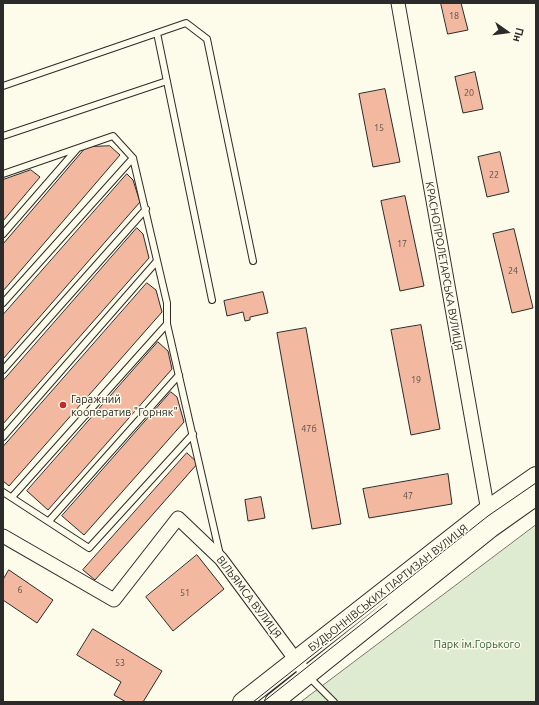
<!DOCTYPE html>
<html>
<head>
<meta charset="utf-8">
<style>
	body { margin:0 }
	#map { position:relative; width:539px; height:705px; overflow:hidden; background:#fdfbea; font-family:Ubuntu,sans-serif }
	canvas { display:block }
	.frame { position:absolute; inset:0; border:4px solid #2b2b2b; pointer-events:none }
	.north { position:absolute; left:487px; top:12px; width:40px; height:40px; -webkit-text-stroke:3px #fdfbea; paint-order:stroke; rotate:104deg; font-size:11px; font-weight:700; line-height:16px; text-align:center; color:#2b2b2b }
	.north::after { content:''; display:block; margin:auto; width:14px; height:18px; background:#2b2b2b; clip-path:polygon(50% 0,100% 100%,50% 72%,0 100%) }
</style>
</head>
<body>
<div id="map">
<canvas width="539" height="705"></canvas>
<div class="frame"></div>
<div class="north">Пн</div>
</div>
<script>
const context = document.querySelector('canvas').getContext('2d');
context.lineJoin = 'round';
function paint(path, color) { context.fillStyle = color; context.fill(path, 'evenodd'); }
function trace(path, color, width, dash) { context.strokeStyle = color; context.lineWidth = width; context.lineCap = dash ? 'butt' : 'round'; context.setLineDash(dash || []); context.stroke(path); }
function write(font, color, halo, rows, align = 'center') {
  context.font = font + ' Ubuntu,sans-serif'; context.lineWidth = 3; context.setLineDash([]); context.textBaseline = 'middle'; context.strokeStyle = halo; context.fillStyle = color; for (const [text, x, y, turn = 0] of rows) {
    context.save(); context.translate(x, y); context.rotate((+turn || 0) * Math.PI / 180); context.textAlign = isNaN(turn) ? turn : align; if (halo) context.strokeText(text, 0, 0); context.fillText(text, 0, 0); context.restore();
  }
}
const green = new Path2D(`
	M 536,525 L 536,702 L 301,702 Z`);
const building = new Path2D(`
	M 441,3 L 461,3 L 468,30 L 448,34 Z
	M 475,72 L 483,109 L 463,113 L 455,77 Z
	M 385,89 L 400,162 L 373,167 L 359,94 Z
	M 110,146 L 120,155 L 3,291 L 3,244 L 86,147 Z
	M 500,152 L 509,192 L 487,197 L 478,157 Z
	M 31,170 L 40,177 L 3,221 L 3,180 Z
	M 127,174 L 133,180 L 140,202 L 3,359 L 3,315 Z
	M 405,196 L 424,286 L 400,291 L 381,201 Z
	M 137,228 L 143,234 L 149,258 L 3,424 L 3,381 Z
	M 514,229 L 533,308 L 512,313 L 493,234 Z
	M 147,283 L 156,290 L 162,312 L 9,486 L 3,481 L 3,447 Z
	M 263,292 L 268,313 L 250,317 L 250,320 L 245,321 L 243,312 L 227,316 L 224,301 Z
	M 421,325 L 440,429 L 411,435 L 391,330 Z
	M 306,328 L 341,524 L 312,529 L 277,333 Z
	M 158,342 L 168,351 L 172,369 L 48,510 L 27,491 Z
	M 171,392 L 177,397 L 184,422 L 84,535 L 62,516 Z
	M 187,453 L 198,463 L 95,580 L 83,570 Z
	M 448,474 L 452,504 L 369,518 L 363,489 Z
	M 261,497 L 265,518 L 248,521 L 245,500 Z
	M 197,555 L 224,589 L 173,631 L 146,597 Z
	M 9,570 L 53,600 L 37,623 L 3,600 L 3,580 Z
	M 93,629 L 162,671 L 143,702 L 126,702 L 114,695 L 121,682 L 77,655 Z`);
const service = new Path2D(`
	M 157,33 L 212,300
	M 3,86 L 186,23 L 207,39 L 253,261
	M 3,136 L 167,81
	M 3,174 L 113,136 L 133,158 L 167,303 L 167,324 L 220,555
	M 3,234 L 77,149
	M 3,303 L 133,158
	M 3,370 L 146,209
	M 3,437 L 157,261
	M 3,492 L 89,548 L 193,434
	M 12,497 L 167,324
	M 49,521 L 179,375
	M 309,677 L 334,702`);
const minor = new Path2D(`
	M 398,3 L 489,517
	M 3,536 L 114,600 L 178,518 L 221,559 L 301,667`);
const secondary = new Path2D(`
	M 242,702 L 487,510 L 536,476
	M 274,702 L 491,528 L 536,496`);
const tram = new Path2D(`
	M 253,702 L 488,516 L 536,483
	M 263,702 L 387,604`);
const markers = [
	[63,405,4,"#c62828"]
];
const numberNames = [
	["18",454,16],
	["20",469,93],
	["15",379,128],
	["22",494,175],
	["17",402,244],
	["24",513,271],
	["19",416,380],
	["47б",309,429],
	["47",408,496],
	["6",20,590],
	["51",185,593],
	["53",120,663]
];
const streetNames = [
	["КРАСНОПРОЛЕТАРСЬКА ВУЛИЦЯ",444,266,80],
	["БУДЬОННІВСЬКИХ ПАРТИЗАН ВУЛИЦЯ",388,588,-38],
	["ВІЛЬЯМСА ВУЛИЦЯ",249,597,53]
];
const poiNames = [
	["Гаражний",71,399],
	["кооператив \"Горняк\"",71,412]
];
const parkNames = [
	["Парк iм.Горького",477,644]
];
paint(green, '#deebd1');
trace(green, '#74746e', 1);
paint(building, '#f2b8a0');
trace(building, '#2b2b2b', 1);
trace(service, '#2b2b2b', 8);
trace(minor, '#2b2b2b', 15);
trace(secondary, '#2b2b2b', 20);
trace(service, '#fdfbea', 6);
trace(minor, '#fdfbea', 13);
trace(secondary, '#fdfbea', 18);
trace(tram, '#2b2b2b', 1);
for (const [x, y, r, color] of markers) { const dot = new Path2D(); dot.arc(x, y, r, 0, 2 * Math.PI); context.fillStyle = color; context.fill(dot); trace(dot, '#fdfbea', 1.5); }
write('9px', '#5d4e48', null, numberNames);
write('11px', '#2b2b2b', '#fdfbea', streetNames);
write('11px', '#2b2b2b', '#fdfbea', poiNames, 'left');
write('11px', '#34623c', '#fdfbea', parkNames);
</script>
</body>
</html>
